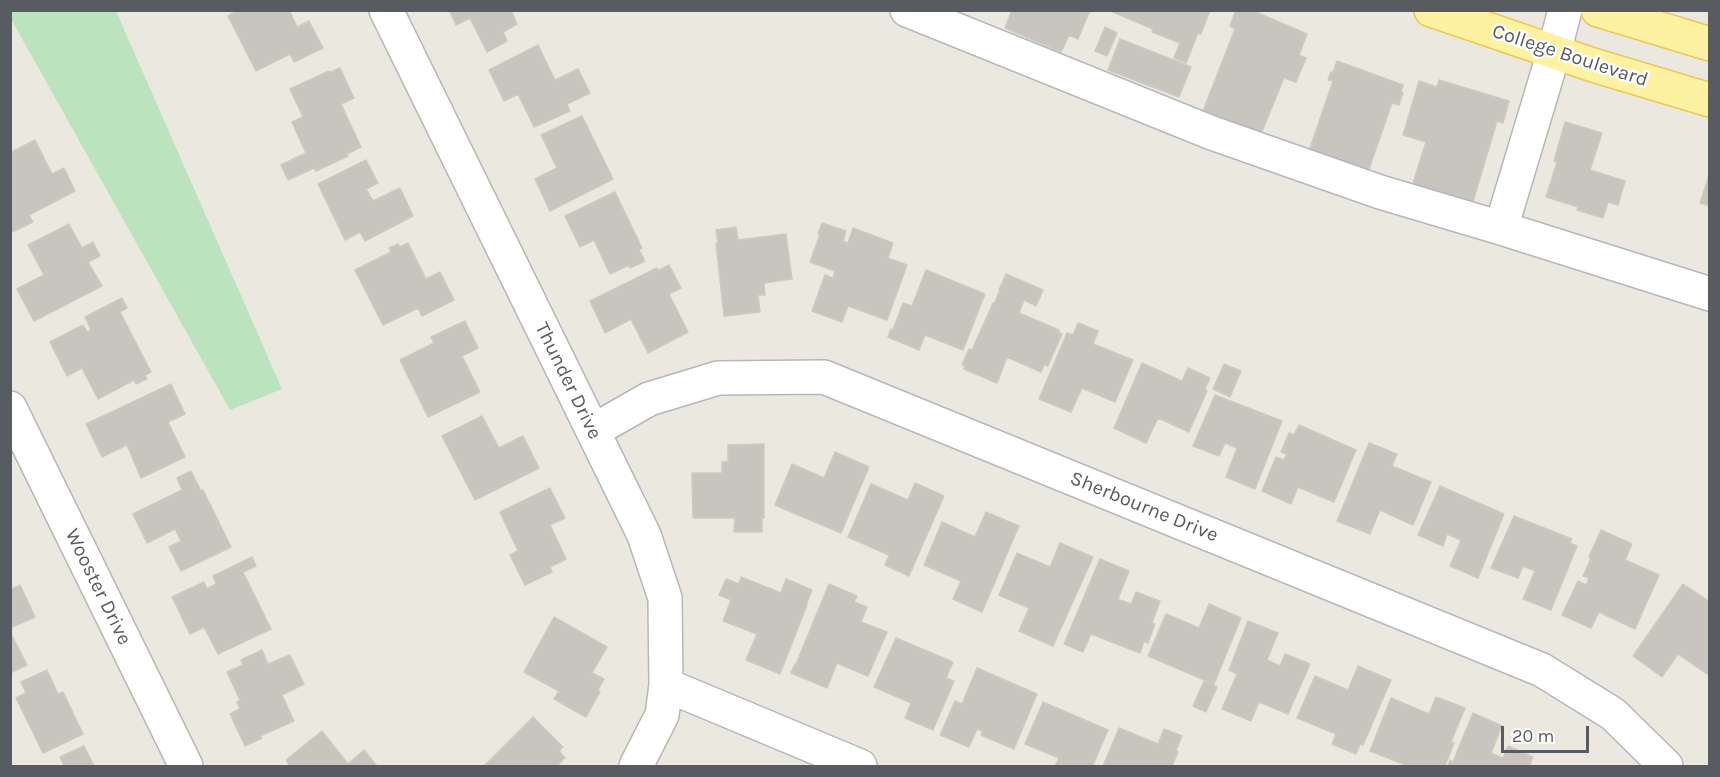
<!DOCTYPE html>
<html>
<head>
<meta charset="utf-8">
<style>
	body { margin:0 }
	#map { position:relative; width:1720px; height:777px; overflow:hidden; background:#ebe9df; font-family:Karla,sans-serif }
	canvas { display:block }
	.frame { position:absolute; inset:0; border:12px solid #585b60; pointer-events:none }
	.scale { position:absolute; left:1501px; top:726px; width:88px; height:27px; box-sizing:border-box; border:3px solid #585b60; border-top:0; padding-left:8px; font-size:18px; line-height:21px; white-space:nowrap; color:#585b60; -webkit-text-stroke:4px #fff; paint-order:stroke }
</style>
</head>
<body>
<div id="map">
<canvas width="1720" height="777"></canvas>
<div class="frame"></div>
<div class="scale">20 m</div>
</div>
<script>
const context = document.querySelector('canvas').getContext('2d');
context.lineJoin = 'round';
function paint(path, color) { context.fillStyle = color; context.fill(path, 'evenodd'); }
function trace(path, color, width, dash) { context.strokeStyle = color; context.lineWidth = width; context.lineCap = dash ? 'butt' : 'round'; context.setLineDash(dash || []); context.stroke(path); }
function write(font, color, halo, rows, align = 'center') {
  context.font = font + ' Karla,sans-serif'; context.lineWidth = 4.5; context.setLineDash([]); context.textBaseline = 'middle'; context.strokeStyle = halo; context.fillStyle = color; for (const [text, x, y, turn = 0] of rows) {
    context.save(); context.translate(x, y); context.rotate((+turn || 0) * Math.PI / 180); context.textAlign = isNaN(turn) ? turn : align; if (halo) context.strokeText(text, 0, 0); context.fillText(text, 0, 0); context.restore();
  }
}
const green = new Path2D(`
	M 10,11 L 116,11 L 282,389 L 230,410 L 11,19 Z`);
const building = new Path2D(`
	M 239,10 L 289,10 L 297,27 L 309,21 L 323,48 L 294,62 L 290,54 L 256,71 L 228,16 Z
	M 449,10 L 511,10 L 517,24 L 503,32 L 507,41 L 487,52 L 470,18 L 456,25 Z
	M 1012,10 L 1090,10 L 1078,39 L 1069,35 L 1061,52 L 1005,28 Z
	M 1114,10 L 1210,10 L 1201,34 L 1198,33 L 1186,63 L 1174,58 L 1180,43 L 1152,32 L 1153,29 L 1113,12 Z
	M 1236,10 L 1251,10 L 1307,34 L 1299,55 L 1306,58 L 1296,82 L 1284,78 L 1261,134 L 1203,111 L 1235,29 L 1230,26 Z
	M 1105,27 L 1117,33 L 1107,56 L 1095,51 Z
	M 1120,39 L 1191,67 L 1179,97 L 1108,70 Z
	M 538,45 L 555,80 L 578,69 L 590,93 L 567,104 L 570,111 L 534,127 L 518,94 L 504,101 L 489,70 Z
	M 1337,61 L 1403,85 L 1401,92 L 1403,93 L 1399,105 L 1392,103 L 1368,172 L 1309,151 L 1333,81 L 1328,80 L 1331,72 L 1333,73 Z
	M 340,68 L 354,98 L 341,104 L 361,147 L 347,154 L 348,156 L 316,171 L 314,168 L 288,180 L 281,165 L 306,153 L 292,122 L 303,117 L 290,89 L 329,71 L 329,73 Z
	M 1439,80 L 1509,101 L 1503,123 L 1497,121 L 1472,205 L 1412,186 L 1426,142 L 1403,135 L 1419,81 L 1437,87 Z
	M 582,116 L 613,179 L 550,211 L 535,179 L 557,168 L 541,135 Z
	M 1565,122 L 1602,133 L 1590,170 L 1625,181 L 1618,205 L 1608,202 L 1603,218 L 1577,210 L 1578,207 L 1546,197 L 1557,162 L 1554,161 Z
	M 35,140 L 52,174 L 64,168 L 75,191 L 29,215 L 33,222 L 10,233 L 10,153 Z
	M 366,160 L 378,183 L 366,189 L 373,201 L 400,188 L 413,216 L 365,241 L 360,232 L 345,240 L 318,184 Z
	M 1710,172 L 1710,206 L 1700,203 Z
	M 615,192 L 642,248 L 639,250 L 645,261 L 630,268 L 629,265 L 610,274 L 594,240 L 580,247 L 565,216 Z
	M 822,223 L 846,231 L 843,241 L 848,243 L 853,228 L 893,243 L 888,258 L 907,265 L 887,320 L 848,306 L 842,322 L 812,311 L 825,275 L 833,278 L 835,271 L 810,262 L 820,234 L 818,234 Z
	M 69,224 L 82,248 L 93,242 L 100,256 L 88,262 L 102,286 L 34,321 L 17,289 L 44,275 L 28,245 Z
	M 736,227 L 738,240 L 786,234 L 792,279 L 764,283 L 765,295 L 758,295 L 760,312 L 724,316 L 716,243 L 718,243 L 716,230 Z
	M 408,243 L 426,279 L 440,272 L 454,300 L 422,316 L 418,308 L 383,325 L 355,270 L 391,252 L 389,248 L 398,244 L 400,247 Z
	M 669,265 L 681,288 L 669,294 L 688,332 L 648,353 L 631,319 L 605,333 L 590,301 L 657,268 L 658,271 Z
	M 926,270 L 985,294 L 963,350 L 925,335 L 919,350 L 888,337 L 891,329 L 893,330 L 903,303 L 912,306 Z
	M 1006,274 L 1043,290 L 1036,306 L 1024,300 L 1019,313 L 1059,330 L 1058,332 L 1062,334 L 1048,366 L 1044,365 L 1041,372 L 1007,357 L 997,383 L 964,369 L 965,366 L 962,365 L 969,349 L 972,350 L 993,303 L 994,304 L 1000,290 L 999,290 Z
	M 122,298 L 127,308 L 120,312 L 151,372 L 145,375 L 147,379 L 136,384 L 134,380 L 98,399 L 82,368 L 67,376 L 50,342 L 83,325 L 87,332 L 91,330 L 85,317 Z
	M 465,321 L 478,348 L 462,356 L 480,392 L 428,417 L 400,360 L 434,343 L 431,337 Z
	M 1078,323 L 1098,331 L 1093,344 L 1133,360 L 1115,402 L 1082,388 L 1071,412 L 1039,399 L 1067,333 L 1073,335 Z
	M 1142,363 L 1182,381 L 1188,368 L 1210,378 L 1205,389 L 1207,391 L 1189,432 L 1158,418 L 1146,443 L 1114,428 Z
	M 1224,364 L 1241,371 L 1230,397 L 1213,389 Z
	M 171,384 L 185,414 L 168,422 L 185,457 L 141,478 L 127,445 L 102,457 L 86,424 Z
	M 1215,395 L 1282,421 L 1255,489 L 1226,477 L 1237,448 L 1225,443 L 1219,456 L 1193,446 Z
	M 482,416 L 499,448 L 523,436 L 539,468 L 475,500 L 442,436 Z
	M 1299,425 L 1356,450 L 1334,502 L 1298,487 L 1291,504 L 1262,491 L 1276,457 L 1284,460 L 1287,454 L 1281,452 L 1289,433 L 1294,435 Z
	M 1369,443 L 1397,454 L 1392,466 L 1431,482 L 1413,525 L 1380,510 L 1370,534 L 1337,521 Z
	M 764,444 L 764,518 L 762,518 L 762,532 L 734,532 L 735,518 L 693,518 L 692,473 L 722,473 L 722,462 L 728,462 L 728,445 Z
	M 835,452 L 869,467 L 841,533 L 775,505 L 792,464 L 824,478 Z
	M 191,471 L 201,491 L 203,490 L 231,547 L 181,571 L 169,547 L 181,541 L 175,529 L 147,543 L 133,514 L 182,490 L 177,478 Z
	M 915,483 L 944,496 L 909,576 L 885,565 L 889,555 L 848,537 L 871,484 L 908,500 Z
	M 1440,486 L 1504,514 L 1478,578 L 1450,566 L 1461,540 L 1447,534 L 1443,546 L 1418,535 Z
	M 550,488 L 565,518 L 550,525 L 566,559 L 550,567 L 552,572 L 525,585 L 510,555 L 518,551 L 500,512 Z
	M 986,512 L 1019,526 L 982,612 L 953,599 L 961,581 L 924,565 L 942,522 L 975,537 Z
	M 1514,516 L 1572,539 L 1570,543 L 1577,546 L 1551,610 L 1523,599 L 1535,571 L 1523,566 L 1518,578 L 1491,568 Z
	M 1601,530 L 1632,544 L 1625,560 L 1659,575 L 1635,629 L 1599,612 L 1591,628 L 1562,615 L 1578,581 L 1586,585 L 1589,578 L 1583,576 L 1591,558 L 1589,557 Z
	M 1060,543 L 1093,557 L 1053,646 L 1019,631 L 1029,608 L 999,595 L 1017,553 L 1050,567 Z
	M 252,557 L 256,566 L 243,572 L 271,629 L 218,654 L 204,627 L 190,634 L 172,597 L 204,582 L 207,589 L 216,584 L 213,576 Z
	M 1100,559 L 1129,571 L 1118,599 L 1131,604 L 1136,592 L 1160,601 L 1152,623 L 1155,624 L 1148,643 L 1144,641 L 1140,653 L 1091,634 L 1083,652 L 1064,644 Z
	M 741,577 L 781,593 L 786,579 L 812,590 L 806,605 L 807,605 L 780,674 L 746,660 L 757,634 L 723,621 L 731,600 L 719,595 L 726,579 L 739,584 Z
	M 829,584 L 857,596 L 854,602 L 867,607 L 861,622 L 887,632 L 868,676 L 837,663 L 827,688 L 791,673 L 795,664 L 796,664 Z
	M 1683,584 L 1710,602 L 1710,617 L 1708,619 L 1710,620 L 1710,670 L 1707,674 L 1678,654 L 1662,677 L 1633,656 Z
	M 20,585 L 35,617 L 10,628 L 10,590 Z
	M 1209,604 L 1241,618 L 1214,684 L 1148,656 L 1166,614 L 1199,628 Z
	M 554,617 L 607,647 L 592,673 L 604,679 L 598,690 L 600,692 L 586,717 L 554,699 L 559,691 L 524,672 Z
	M 1248,621 L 1278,633 L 1267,660 L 1280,666 L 1285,654 L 1310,664 L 1288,714 L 1259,702 L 1251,721 L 1222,709 L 1237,674 L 1229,670 Z
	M 10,632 L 27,665 L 10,673 Z
	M 896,638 L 953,662 L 946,678 L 954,681 L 933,730 L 905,718 L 911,703 L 874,687 Z
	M 262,650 L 268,664 L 290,655 L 304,684 L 282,695 L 294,721 L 260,736 L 262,738 L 245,746 L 230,714 L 240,709 L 237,702 L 240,700 L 227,672 L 243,665 L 241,660 Z
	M 1358,666 L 1391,680 L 1363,745 L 1360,744 L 1356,754 L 1332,744 L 1336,734 L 1297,718 L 1315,676 L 1348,690 Z
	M 977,668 L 1037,694 L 1014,749 L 981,735 L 983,731 L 977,729 L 969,747 L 940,735 L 955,701 L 962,704 Z
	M 47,670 L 58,694 L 63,692 L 83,734 L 43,753 L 16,698 L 26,693 L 21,682 Z
	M 1204,681 L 1217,687 L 1206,712 L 1193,706 Z
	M 1436,697 L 1465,708 L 1451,742 L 1454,743 L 1445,766 L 1408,766 L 1370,751 L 1391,698 L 1429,714 Z
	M 1043,702 L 1108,730 L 1093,765 L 1094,766 L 1055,766 L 1059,758 L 1025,744 Z
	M 1473,713 L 1502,726 L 1491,753 L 1503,758 L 1508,746 L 1533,757 L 1529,766 L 1448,766 L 1450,760 L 1453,762 Z
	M 533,717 L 563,747 L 559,751 L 565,758 L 557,766 L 484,766 Z
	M 1119,728 L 1158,744 L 1164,729 L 1182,736 L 1176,750 L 1178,752 L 1172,766 L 1103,766 Z
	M 322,731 L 348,764 L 364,750 L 377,766 L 290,766 L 286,760 Z
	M 84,746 L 94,766 L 64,766 L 60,757 Z`);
const minor = new Path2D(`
	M 386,10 L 644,535 L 665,598 L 666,685 L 662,715 L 636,766
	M 907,10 L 1212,133 L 1380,192 L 1501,228 L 1710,294
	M 1501,228 L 1554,52 L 1565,10
	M 10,408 L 186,766
	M 593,431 L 649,399 L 718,378 L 824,377 L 1542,670 L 1613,714 L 1666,766
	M 666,685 L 860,766`);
const major = new Path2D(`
	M 1431,10 L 1593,65 L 1710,100
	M 1598,10 L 1710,44`);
const streetNames = [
	["College Boulevard",1570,56,18],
	["Thunder Drive",568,381,64],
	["Sherbourne Drive",1144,507,22],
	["Wooster Drive",98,587,64]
];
paint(green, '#bbe3bd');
paint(building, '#c8c5be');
trace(building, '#cfcabe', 1.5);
trace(minor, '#b5b7bc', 36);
trace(major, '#edc756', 36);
trace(minor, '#fff', 33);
trace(major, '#fdf1a2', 33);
write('20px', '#585b60', '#fff', streetNames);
</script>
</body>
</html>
